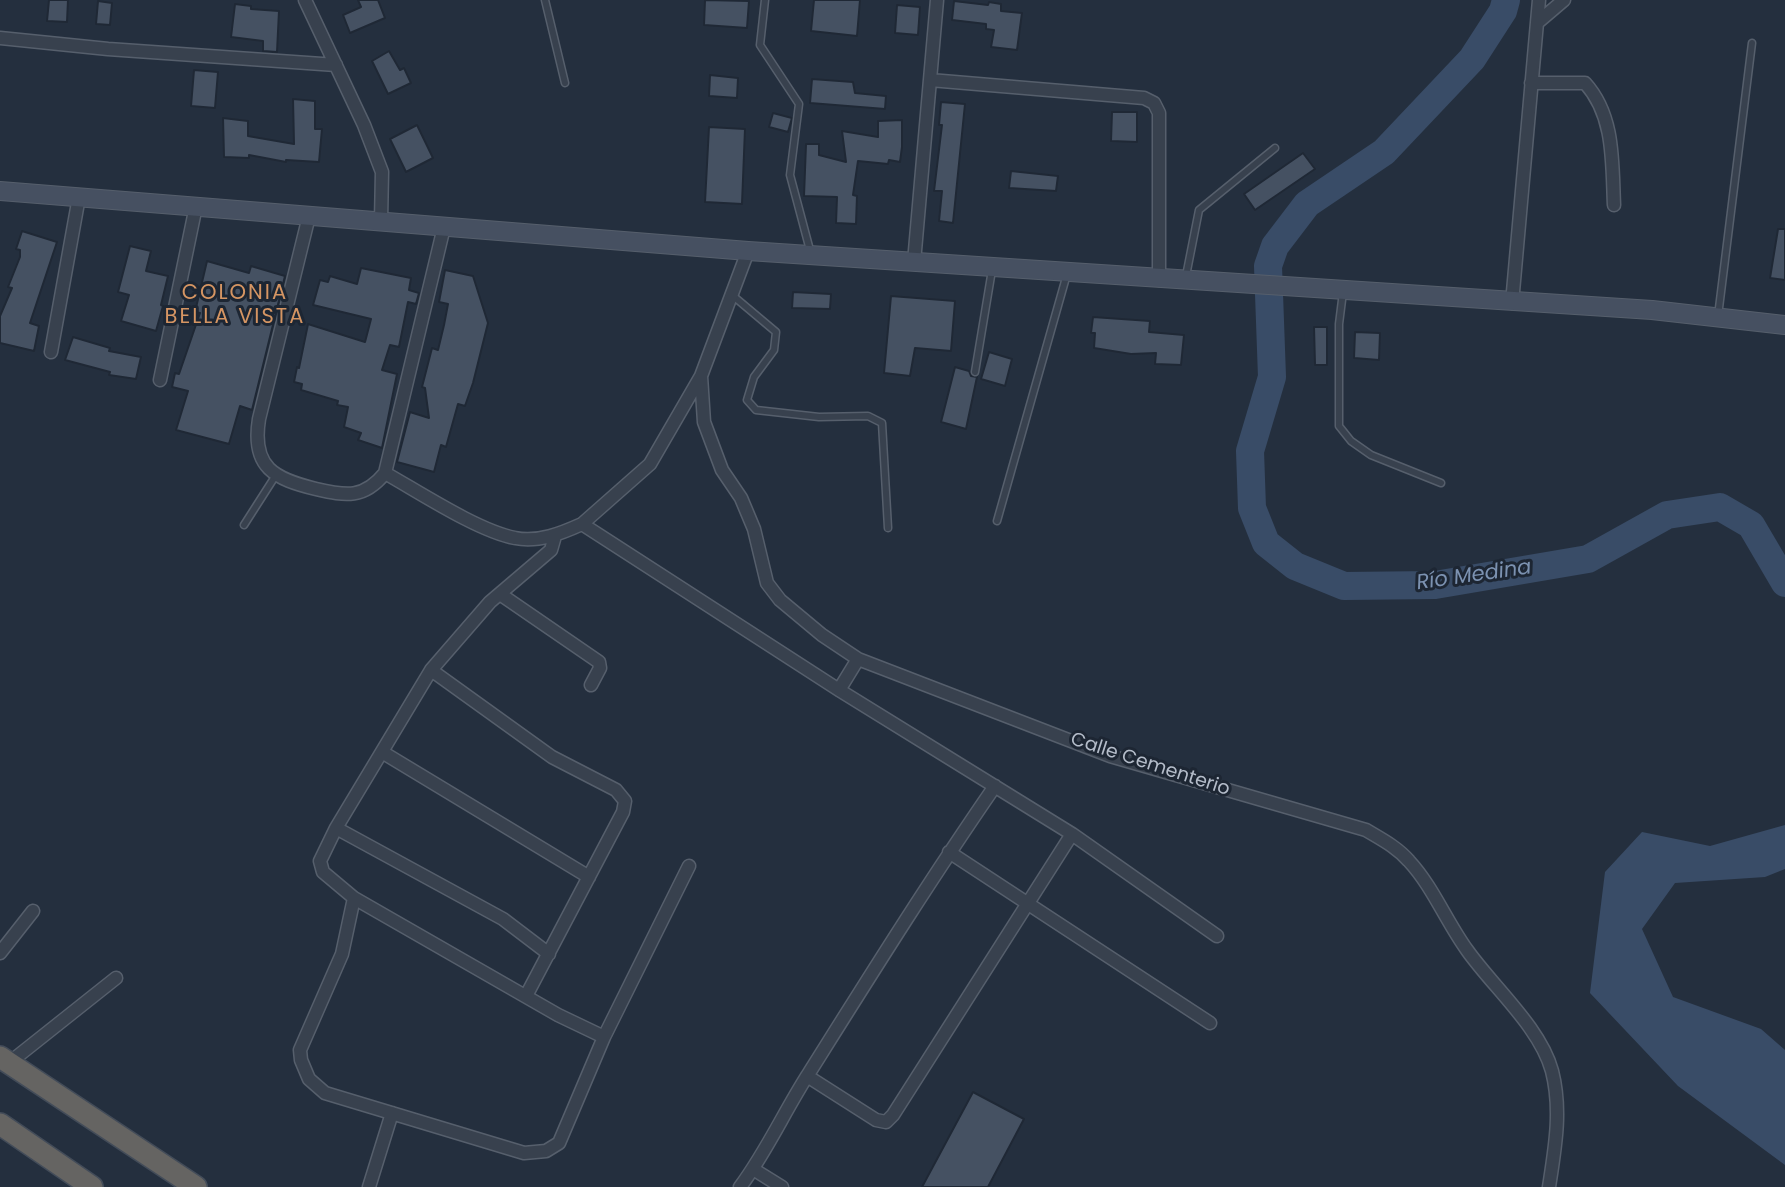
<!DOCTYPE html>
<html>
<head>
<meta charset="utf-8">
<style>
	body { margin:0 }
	canvas { display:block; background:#242f3e }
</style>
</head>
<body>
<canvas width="1785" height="1187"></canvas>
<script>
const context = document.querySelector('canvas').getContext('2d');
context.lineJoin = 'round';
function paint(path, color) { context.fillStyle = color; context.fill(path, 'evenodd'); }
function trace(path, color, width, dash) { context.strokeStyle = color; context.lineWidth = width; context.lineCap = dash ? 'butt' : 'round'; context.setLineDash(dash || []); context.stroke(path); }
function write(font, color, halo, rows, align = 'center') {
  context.font = font + ' Poppins,sans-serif'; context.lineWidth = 6; context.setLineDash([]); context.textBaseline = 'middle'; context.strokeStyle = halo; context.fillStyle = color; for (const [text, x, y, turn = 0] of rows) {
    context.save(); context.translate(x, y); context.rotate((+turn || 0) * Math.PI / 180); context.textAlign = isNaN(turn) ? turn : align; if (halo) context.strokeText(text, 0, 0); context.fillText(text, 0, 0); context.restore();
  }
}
const water = new Path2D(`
	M 1785,825 L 1785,869 L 1765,877 L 1675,883 L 1642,929 L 1673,997 L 1761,1029 L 1785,1050 L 1785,1165 L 1678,1086 L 1590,993 L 1605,872 L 1642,832 L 1710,846 Z`);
const river = new Path2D(`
	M 1506,0 L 1503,11 L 1472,59 L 1384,152 L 1307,204 L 1275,246 L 1268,266 L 1272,377 L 1250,451 L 1252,508 L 1266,543 L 1295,566 L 1344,586 L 1435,585 L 1588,559 L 1667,515 L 1720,507 L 1751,525 L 1785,583`);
const building = new Path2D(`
	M 49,0 L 68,0 L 67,22 L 47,21 Z
	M 358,0 L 378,0 L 385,18 L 350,33 L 343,15 L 361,7 Z
	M 705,0 L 749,1 L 747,28 L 704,25 Z
	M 814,0 L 860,0 L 857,36 L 811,31 Z
	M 98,1 L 112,3 L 110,25 L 96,24 Z
	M 954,1 L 988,5 L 989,2 L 1001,4 L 1001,11 L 1022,13 L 1017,50 L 991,47 L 994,30 L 986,29 L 986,24 L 952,20 Z
	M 235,4 L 251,6 L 251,9 L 279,11 L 277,52 L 263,51 L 263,41 L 231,37 Z
	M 897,5 L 920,7 L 918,35 L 895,33 Z
	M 389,51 L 400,70 L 404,68 L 411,83 L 388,94 L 372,61 Z
	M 194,70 L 218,72 L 215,108 L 191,106 Z
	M 710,75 L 738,78 L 737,98 L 709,96 Z
	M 812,79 L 853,82 L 855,93 L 886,96 L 885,109 L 810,103 Z
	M 293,99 L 315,101 L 315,129 L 322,129 L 319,162 L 286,160 L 286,162 L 249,155 L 249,158 L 224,157 L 223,118 L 248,121 L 248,136 L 294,144 Z
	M 941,102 L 965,104 L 953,223 L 939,221 L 942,191 L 934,191 L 942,125 L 939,125 Z
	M 1112,112 L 1137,112 L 1137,142 L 1111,141 Z
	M 773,113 L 792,118 L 788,132 L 769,127 Z
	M 902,120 L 902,147 L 900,162 L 889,160 L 888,164 L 858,161 L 853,195 L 857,196 L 856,224 L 836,223 L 837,197 L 804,196 L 806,144 L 819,144 L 819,155 L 846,162 L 842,131 L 878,137 L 878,121 Z
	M 417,125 L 433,158 L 406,172 L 390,139 Z
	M 709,127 L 745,129 L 742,204 L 705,202 Z
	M 1303,153 L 1315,169 L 1255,210 L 1244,194 Z
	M 1011,171 L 1058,176 L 1056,191 L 1009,188 Z
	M 1778,229 L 1785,229 L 1785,280 L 1770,278 Z
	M 22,231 L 57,242 L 30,323 L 39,326 L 34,351 L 0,343 L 0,316 L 12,288 L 8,287 L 20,257 L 20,250 L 16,249 Z
	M 130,246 L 151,251 L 146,271 L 168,276 L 161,305 L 163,306 L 156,331 L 121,321 L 129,295 L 118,292 Z
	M 207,261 L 249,273 L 251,266 L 285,276 L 252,410 L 240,406 L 229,444 L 176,430 L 188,391 L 172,387 L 175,373 L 179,374 L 200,313 L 195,312 Z
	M 361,268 L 411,278 L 409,290 L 419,293 L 416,304 L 408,302 L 399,347 L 390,345 L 382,370 L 397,374 L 382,448 L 358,440 L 361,433 L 344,427 L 348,407 L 337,405 L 338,401 L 301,390 L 302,384 L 294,382 L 297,367 L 299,368 L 308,324 L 365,342 L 371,319 L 313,305 L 320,280 L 328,282 L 330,276 L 357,284 Z
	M 445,270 L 473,276 L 488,323 L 473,383 L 465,406 L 458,404 L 446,447 L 441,445 L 434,472 L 397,462 L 410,412 L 429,418 L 425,388 L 422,387 L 432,348 L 438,350 L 444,325 L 448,304 L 439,302 Z
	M 793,292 L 831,294 L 830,309 L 792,308 Z
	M 891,296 L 955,301 L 951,351 L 915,348 L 910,376 L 884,373 Z
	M 1093,317 L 1150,321 L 1149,332 L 1184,335 L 1181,365 L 1155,364 L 1156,353 L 1131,354 L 1094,348 L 1095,333 L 1091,333 Z
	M 1314,327 L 1327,327 L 1327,365 L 1315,365 Z
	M 1355,332 L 1380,333 L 1379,360 L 1354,358 Z
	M 73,337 L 110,348 L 109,351 L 141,357 L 136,379 L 109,375 L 110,372 L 65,360 Z
	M 989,352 L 1012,359 L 1005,386 L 981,379 Z
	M 955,367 L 969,371 L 971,376 L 977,377 L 966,429 L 941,422 Z
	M 973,1092 L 1024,1119 L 988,1187 L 922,1187 Z`);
const service = new Path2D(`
	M 545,0 L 565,83
	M 765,0 L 760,45 L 799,104 L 790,175 L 811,254
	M 1186,276 L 1199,210 L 1275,148
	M 1343,292 L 1339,324 L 1339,426 L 1351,441 L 1371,455 L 1441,483
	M 732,295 L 776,332 L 774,350 L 754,377 L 747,400 L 756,410 L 819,417 L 868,416 L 882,423 L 888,528
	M 1718,316 L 1752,43
	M 975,372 L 992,270
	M 997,521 L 1067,274
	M 244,525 L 276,475`);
const minor = new Path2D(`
	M 305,0 L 364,125 L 382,172 L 381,221
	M 1537,23 L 1564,0
	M 0,38 L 108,49 L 336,65
	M 930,80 L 1144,98 L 1154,103 L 1159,113 L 1159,280
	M 1531,83 L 1585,83 C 1615,116 1612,163 1614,205
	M 309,216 L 259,419 C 251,468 275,479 316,489 C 346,496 364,499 385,473 L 444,227
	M 914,262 L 937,0
	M 1512,303 L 1539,0
	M 51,352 L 79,197
	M 701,376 L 704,422 L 722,470 L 741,498 L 754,529 L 767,583 L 780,600 L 822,635 L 858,659 L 1110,756 L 1366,830 C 1381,839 1397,847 1409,861 C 1433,887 1446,921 1467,950 C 1493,987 1540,1027 1552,1071 C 1562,1110 1555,1148 1549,1187
	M 160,380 L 196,206
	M 385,473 C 419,492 478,531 515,538 C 538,543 562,533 582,524 L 839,690 L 1072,834 L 1217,936
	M 582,524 L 650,464 L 701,376 L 748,251
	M 555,536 L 551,550 L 490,602 L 431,670 L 336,828 L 320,861 L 323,872 L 354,898 L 558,1015 L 604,1037
	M 500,594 L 599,662 L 600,668 L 591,685
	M 431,670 L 552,757 L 616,790 L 625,801 L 623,812 L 526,996
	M 839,690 L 858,659
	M 382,752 L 589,877
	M 336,828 L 503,919 L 549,954
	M 949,852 L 1210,1023
	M 354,898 L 342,954 L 300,1050 L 301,1060 L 309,1079 L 325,1093 L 524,1153 L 546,1151 L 559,1143 L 604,1037 L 689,866
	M 0,953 L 33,911
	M 9,1063 L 116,978
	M 807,1076 L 876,1120 L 886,1122 L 893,1115 L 1072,834
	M 753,1169 L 782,1187
	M 369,1187 L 392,1113
	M 740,1187 C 767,1151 785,1110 809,1073 C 870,976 930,880 995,786`);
const secondary = new Path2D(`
	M 0,191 L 748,251 L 1652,310 L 1785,325`);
const trunk = new Path2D(`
	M 0,1057 L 196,1187
	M 0,1124 L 92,1187`);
const streetNames = [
	["Calle Cementerio",1150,765,18]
];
const neighbourhoodNames = [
	["COLONIA",235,294],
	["BELLA VISTA",235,318]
];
const waterNames = [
	["Río Medina",1474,576,-8]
];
paint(water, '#394c67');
trace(river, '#394c67', 28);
paint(building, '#455162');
trace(building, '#1f2835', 2);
trace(service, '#565f6c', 9);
trace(minor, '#565f6c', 15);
trace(secondary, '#565f6c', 20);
trace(trunk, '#434c59', 24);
trace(service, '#38414e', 6);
trace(minor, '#38414e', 12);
trace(secondary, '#465061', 18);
trace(trunk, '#656462', 21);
write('19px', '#b4bcc9', '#1d2633', streetNames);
context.letterSpacing = '2px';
write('21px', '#d59563', '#1d2633', neighbourhoodNames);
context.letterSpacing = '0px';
write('italic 21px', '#7c92b1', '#1d2633', waterNames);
</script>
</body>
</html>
